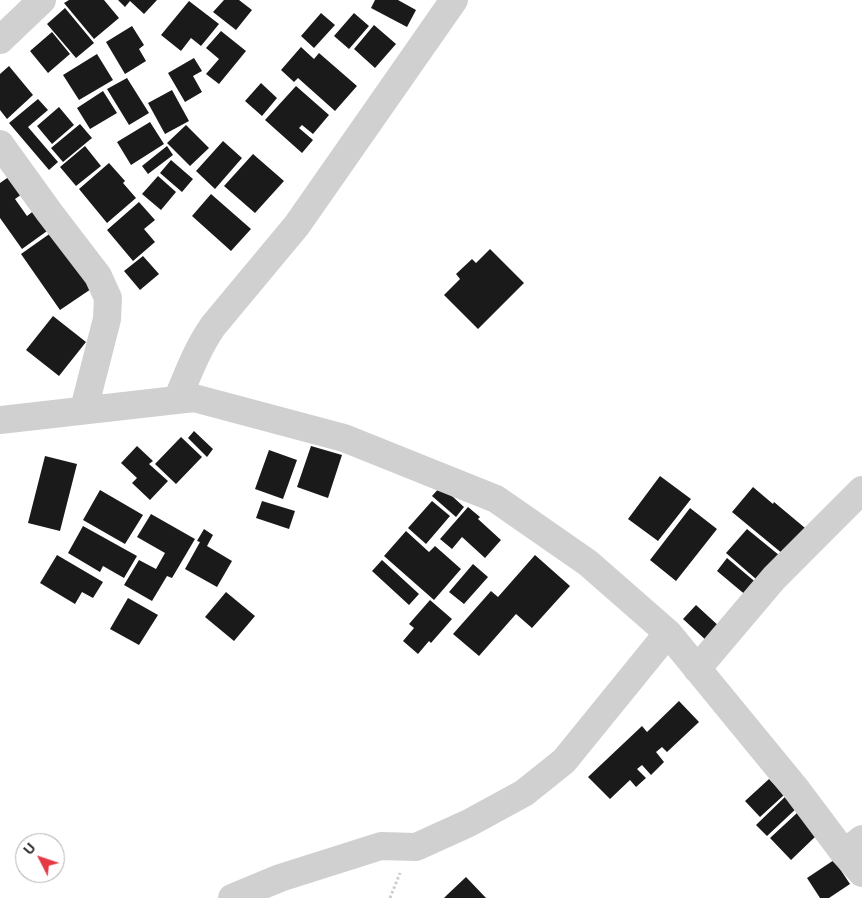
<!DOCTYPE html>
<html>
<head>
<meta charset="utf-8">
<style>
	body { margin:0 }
	#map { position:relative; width:862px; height:898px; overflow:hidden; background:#fff; font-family:"Open Sans",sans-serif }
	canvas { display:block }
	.north { position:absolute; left:15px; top:833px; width:50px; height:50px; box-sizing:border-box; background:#fff; border:1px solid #adadad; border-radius:50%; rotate:311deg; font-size:14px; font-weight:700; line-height:20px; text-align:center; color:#333 }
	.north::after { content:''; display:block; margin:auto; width:18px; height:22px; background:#e63946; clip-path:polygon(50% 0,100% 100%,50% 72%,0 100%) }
</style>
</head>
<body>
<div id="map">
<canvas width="862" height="898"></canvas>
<div class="north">U</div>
</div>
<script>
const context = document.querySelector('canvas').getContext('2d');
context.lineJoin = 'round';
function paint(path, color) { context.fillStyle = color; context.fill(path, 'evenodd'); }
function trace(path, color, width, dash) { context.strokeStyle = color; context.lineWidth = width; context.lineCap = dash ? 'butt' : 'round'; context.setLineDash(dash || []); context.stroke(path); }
const building = new Path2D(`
	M 69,0 L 104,0 L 119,18 L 94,39 L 64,3 Z
	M 118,0 L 157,0 L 144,14 L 130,1 L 125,7 Z
	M 224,0 L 239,0 L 252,10 L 236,30 L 213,12 Z
	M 375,0 L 398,0 L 416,10 L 407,27 L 371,8 Z
	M 189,1 L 219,24 L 201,46 L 191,38 L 181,51 L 161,35 Z
	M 65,8 L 94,43 L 76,58 L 47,24 Z
	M 321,13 L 335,25 L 314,48 L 301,36 Z
	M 354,13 L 369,26 L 349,49 L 334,36 Z
	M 374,25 L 396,44 L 375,68 L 354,49 Z
	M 132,26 L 144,45 L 139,49 L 146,61 L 125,74 L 106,42 Z
	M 221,31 L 246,51 L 219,84 L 206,74 L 219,59 L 206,48 Z
	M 52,32 L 70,54 L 48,73 L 30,51 Z
	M 301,47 L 314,59 L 319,53 L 357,86 L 335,111 L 298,78 L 294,82 L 281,70 Z
	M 97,54 L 113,80 L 79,100 L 63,75 Z
	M 194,58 L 202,71 L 193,76 L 202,92 L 185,102 L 168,73 Z
	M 9,66 L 33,95 L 7,119 L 0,110 L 0,74 Z
	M 127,78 L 149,113 L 129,125 L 107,89 Z
	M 261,83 L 277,98 L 262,116 L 245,101 Z
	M 296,86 L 329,115 L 313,134 L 302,125 L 299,128 L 313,140 L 302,153 L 265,120 Z
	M 172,90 L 189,121 L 165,134 L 148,103 Z
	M 103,91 L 117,113 L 90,129 L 77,108 Z
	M 38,99 L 48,110 L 28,127 L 58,162 L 49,170 L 9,123 Z
	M 59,107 L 74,125 L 52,144 L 37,126 Z
	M 150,122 L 164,144 L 131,165 L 117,142 Z
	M 80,124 L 92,138 L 63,162 L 51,148 Z
	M 186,125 L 209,148 L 190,166 L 167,143 Z
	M 223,141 L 242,158 L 215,189 L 196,171 Z
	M 85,146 L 101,166 L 76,186 L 60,167 Z
	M 167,146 L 173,155 L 148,174 L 142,166 Z
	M 253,154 L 284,181 L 255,213 L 224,186 Z
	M 171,160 L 193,179 L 182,192 L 160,173 Z
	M 109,163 L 125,181 L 123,183 L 136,198 L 107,223 L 79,189 Z
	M 10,176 L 22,194 L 15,199 L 27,216 L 40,206 L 54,226 L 22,249 L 0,218 L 0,183 Z
	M 158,176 L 176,192 L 161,210 L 142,194 Z
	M 211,194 L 251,229 L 231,251 L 192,216 Z
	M 139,202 L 155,220 L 144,229 L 155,242 L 133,261 L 107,230 Z
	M 55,230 L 97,285 L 60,310 L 21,254 Z
	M 490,249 L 524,283 L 478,329 L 444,295 L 460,279 L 456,274 L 472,259 L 476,263 Z
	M 143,256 L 159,274 L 140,290 L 124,271 Z
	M 53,316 L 86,342 L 59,376 L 26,350 Z
	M 194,431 L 213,449 L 207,457 L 188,438 Z
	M 181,437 L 202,457 L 176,484 L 155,464 Z
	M 137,446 L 153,461 L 149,464 L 168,481 L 150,500 L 132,483 L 137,478 L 121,463 Z
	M 311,446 L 342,455 L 328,498 L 297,487 Z
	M 269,450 L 297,460 L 283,499 L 255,489 Z
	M 45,456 L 77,464 L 60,531 L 28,523 Z
	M 660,476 L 691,499 L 658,541 L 628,519 Z
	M 441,486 L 464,507 L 456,517 L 432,496 Z
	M 753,487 L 773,504 L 774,502 L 811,533 L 789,559 L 732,512 Z
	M 100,490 L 143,515 L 125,544 L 83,520 Z
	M 262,501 L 295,511 L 289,529 L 256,518 Z
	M 432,501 L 450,516 L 426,544 L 408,528 Z
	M 468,507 L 480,517 L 478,519 L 501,540 L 485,558 L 462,537 L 452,549 L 440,539 Z
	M 690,508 L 717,529 L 676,581 L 650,560 Z
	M 151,514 L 195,539 L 172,578 L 167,576 L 152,601 L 124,585 L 139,560 L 156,569 L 165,553 L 137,537 Z
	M 83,526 L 137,556 L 124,578 L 103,566 L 100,572 L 68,553 Z
	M 204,529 L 213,535 L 207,546 L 232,561 L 217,587 L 185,569 L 200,542 L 197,541 Z
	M 747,529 L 785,560 L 764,586 L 726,553 Z
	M 406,531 L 429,552 L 435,546 L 461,569 L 434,600 L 384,556 Z
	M 57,555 L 103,582 L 93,598 L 82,592 L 75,604 L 40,583 Z
	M 535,555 L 570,586 L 532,628 L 516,614 L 479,656 L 453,634 L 491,591 L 498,597 Z
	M 727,558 L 759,585 L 748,597 L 717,571 Z
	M 382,560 L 419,594 L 409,605 L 372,571 Z
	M 473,564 L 488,577 L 464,604 L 449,592 Z
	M 226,592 L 255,616 L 234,641 L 205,617 Z
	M 128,598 L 158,615 L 139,645 L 110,629 Z
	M 430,600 L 452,619 L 431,643 L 429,641 L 418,654 L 403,641 L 414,628 L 409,624 Z
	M 696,605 L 721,628 L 708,642 L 683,619 Z
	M 679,701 L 699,722 L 667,752 L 662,747 L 656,752 L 664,762 L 651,775 L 642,765 L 637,769 L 646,778 L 636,787 L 630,780 L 610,799 L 588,777 L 642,726 L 647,732 Z
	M 769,779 L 784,795 L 760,817 L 745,801 Z
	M 788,794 L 799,806 L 767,836 L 756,825 Z
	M 797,813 L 817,835 L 791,860 L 770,838 Z
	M 834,860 L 850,884 L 829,898 L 820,898 L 807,878 Z
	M 466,877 L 486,898 L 444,898 L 448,894 Z`);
const path = new Path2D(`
	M 390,898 L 400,873`);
const minor = new Path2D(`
	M 0,40 L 42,0
	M 0,144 L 49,212 L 98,276 L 108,298 L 107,319 L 84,409
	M 177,400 C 188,374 197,349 213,326 L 297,225 L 454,0
	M 0,420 L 194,398 L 344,438 L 496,499 L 588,563 L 668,633 L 796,789 L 844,853 L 862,873
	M 697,669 L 774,578 L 862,490
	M 844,853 L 862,839
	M 232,898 L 280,878 L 381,846 L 416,847 L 469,823 L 524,793 L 564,761 L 668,633`);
paint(building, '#1a1a1a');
trace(path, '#cdcdcd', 3, [2.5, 2.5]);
trace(minor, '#d0d0d0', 28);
</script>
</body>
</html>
